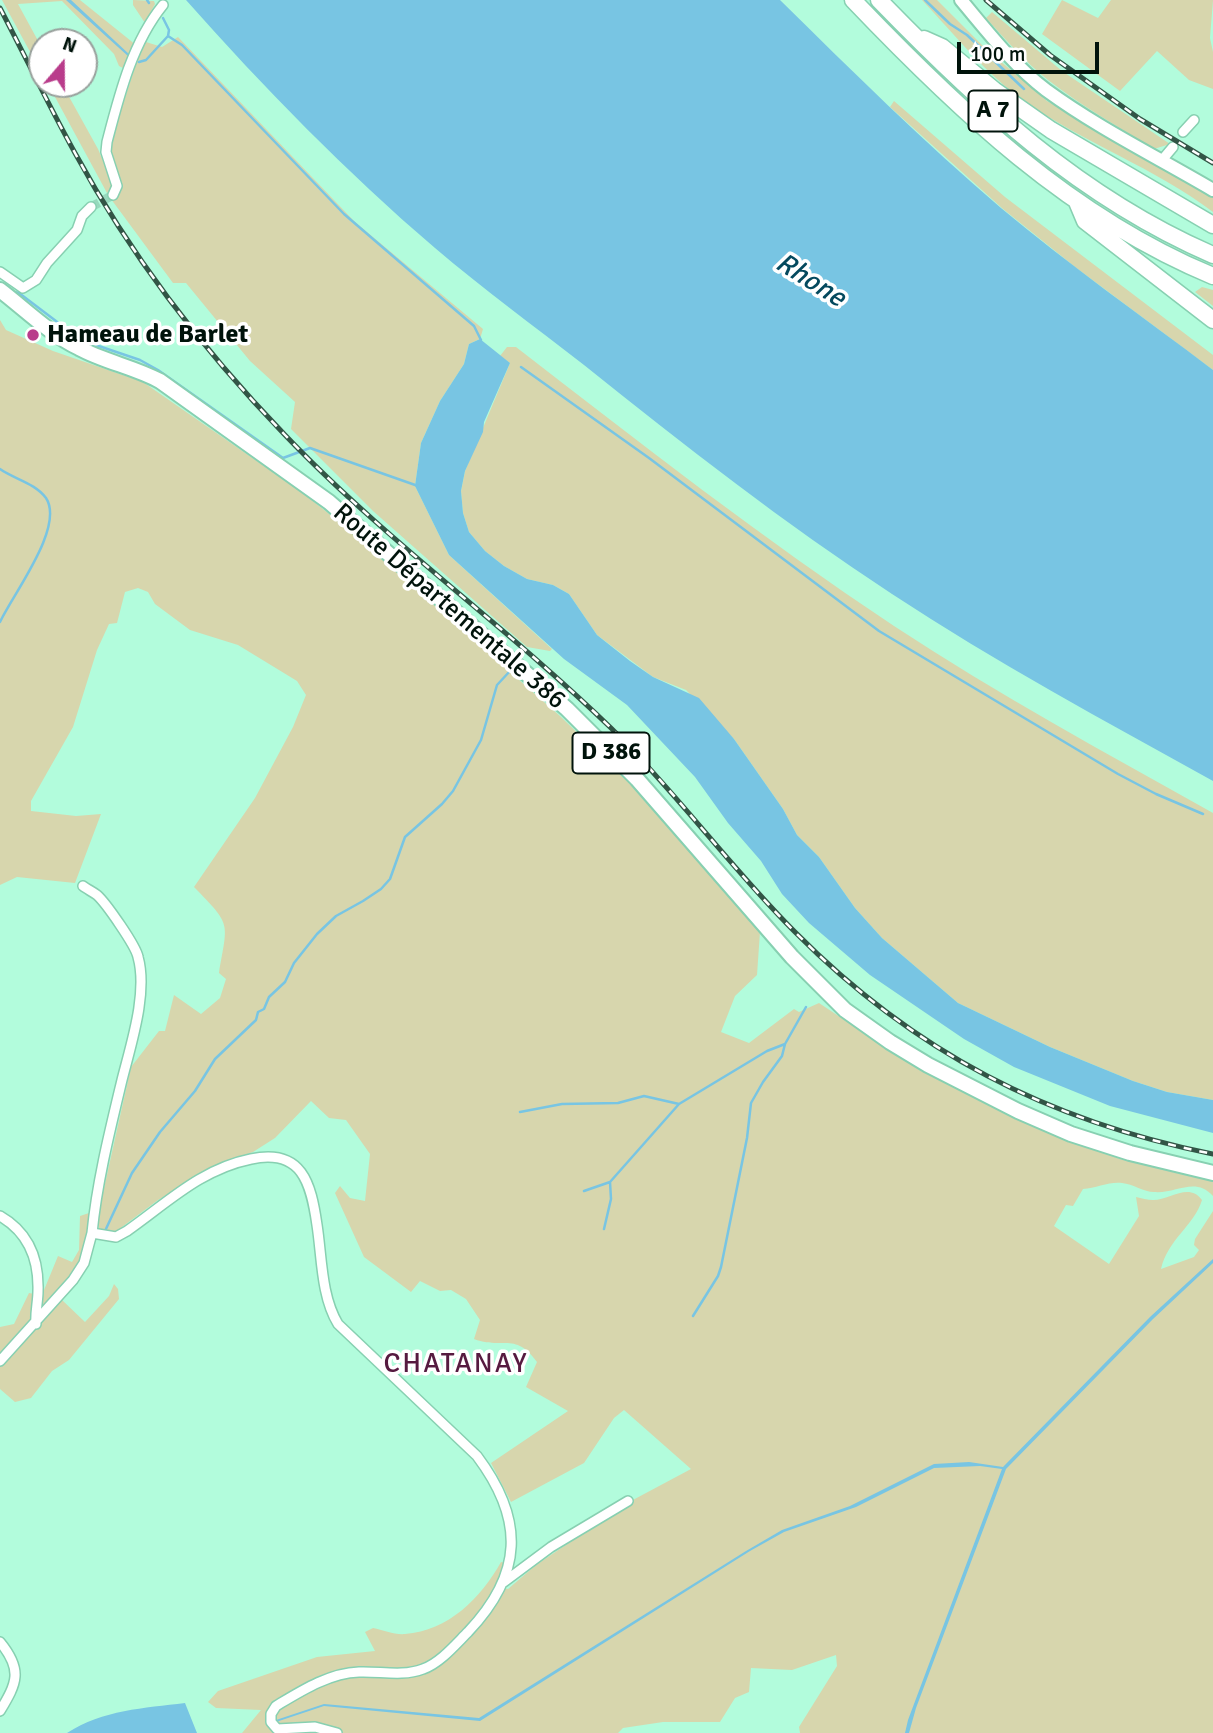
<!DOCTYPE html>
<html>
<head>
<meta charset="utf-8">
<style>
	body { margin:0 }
	#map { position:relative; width:1213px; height:1733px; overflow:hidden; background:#b2fcdc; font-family:Signika,sans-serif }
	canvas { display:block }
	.north { position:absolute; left:28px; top:28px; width:70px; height:70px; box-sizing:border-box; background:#fff; border:2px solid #99a19d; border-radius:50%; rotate:20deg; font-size:19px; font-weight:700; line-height:28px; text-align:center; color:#00130b }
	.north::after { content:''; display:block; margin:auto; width:24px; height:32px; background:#b93c8b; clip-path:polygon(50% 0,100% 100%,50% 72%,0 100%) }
	.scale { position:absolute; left:957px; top:42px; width:142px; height:32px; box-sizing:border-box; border:4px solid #00130b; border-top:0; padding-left:9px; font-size:21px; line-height:24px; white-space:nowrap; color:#00130b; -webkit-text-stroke:5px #fff; paint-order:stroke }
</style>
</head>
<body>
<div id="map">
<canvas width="1213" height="1733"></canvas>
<div class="north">N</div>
<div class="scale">100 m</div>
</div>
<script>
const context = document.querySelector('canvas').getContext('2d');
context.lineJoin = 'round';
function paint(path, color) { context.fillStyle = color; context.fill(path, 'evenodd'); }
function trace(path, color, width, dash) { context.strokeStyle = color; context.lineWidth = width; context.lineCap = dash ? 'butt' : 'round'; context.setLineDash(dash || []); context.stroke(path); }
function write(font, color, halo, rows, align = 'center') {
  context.font = font + ' Signika,sans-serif'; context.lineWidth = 7; context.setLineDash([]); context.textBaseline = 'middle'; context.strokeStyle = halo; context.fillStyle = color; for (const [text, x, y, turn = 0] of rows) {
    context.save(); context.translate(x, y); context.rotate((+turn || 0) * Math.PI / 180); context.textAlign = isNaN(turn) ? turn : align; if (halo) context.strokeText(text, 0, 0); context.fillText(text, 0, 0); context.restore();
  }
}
const green = new Path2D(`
	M 2,0 L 80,0 L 136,45 L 125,69 L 119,66 L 114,54 L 62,1 L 18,4 L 42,48 L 42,74 Z
	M 133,0 L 154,1 L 155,4 L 145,23 L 133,5 Z
	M 922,0 L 937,0 L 985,48 L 1047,101 L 1213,197 L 1213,212 C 1155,168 1084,143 1024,101 C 986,74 954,34 922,0 Z
	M 1062,0 L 1098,18 L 1111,0 L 1213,0 L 1210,38 L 1213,52 L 1213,89 L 1189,80 L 1157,51 L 1120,91 L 1042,34 Z
	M 992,12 L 1062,71 L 1170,144 L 1154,149 C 1118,127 1082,106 1048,80 C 1025,62 1006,40 986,18 Z
	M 178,37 L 355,222 L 483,329 L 480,339 L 469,344 L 464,364 L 440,401 L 421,443 L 415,486 L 449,555 L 552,649 L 550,651 L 527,647 L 373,511 L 291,429 L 295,402 L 250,361 L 186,283 L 173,283 L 111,199 L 119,191 L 111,157 L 110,144 L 136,64 L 146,42 L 162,47 Z
	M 48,84 L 62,84 L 98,149 L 113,184 L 112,190 L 107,193 Z
	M 894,101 L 1005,197 L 1213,355 L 1213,370 L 1075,267 L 1003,209 L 890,107 Z
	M 1202,287 L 1213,290 L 1213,306 L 1195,292 Z
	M 0,320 L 6,330 L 53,351 L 143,382 L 300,491 L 346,527 L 560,716 L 628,782 L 760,932 L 757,975 L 735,996 L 721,1032 L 749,1043 L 794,1009 L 799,1012 L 819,1003 L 921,1071 L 1020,1120 L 1120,1159 L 1193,1177 L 1213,1180 L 1213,1196 C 1195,1176 1176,1194 1154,1192 C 1144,1192 1133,1184 1122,1183 C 1111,1181 1096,1188 1083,1189 L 1073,1206 L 1066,1205 L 1054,1226 L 1109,1264 L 1139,1216 L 1136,1197 C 1141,1198 1148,1200 1153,1200 C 1170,1200 1189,1182 1202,1200 C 1194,1226 1168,1239 1161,1269 L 1194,1257 L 1199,1250 L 1194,1245 L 1195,1239 L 1213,1211 L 1213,1733 L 800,1733 L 799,1727 L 837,1666 L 836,1655 L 792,1670 L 751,1668 L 749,1692 L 735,1698 L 720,1722 L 663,1722 L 623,1728 L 618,1733 L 242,1733 L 261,1710 L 216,1708 L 208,1702 L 218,1691 L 317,1657 L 375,1651 L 365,1632 L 373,1628 C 383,1630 395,1635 405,1634 C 448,1631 481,1598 501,1562 L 506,1563 L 500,1587 L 508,1589 L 536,1565 L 631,1501 L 691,1469 L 624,1410 L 614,1418 L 584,1463 L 511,1502 L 491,1463 L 568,1411 L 526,1387 L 537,1362 C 515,1331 502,1350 474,1339 L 480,1320 L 466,1299 L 451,1290 L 440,1291 L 420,1281 L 411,1292 L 364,1257 L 335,1193 L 340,1186 L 350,1198 L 365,1201 L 370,1154 L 346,1120 L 329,1118 L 311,1101 L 275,1138 L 253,1152 L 218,1164 L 158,1200 L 118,1230 L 108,1234 L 99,1231 L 98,1215 L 131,1067 L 159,1031 L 165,1031 L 174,995 L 201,1014 L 220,998 L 226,979 L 219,973 C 228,921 232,926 194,887 L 255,798 L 293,727 L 306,695 L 297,681 L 238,645 L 190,630 L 155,604 L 148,592 L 138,588 L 125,592 L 117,623 L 109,624 L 97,650 L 73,727 L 31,801 L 31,811 L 76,816 L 101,814 L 75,883 L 17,877 L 0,885 Z
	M 507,347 L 516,347 C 640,443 763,539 894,626 C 997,694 1106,753 1213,813 L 1213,1100 L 1167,1092 L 1133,1081 L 1050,1047 L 958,1003 L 882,938 L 855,908 L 819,857 L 797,835 L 783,809 L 734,739 L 686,690 L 653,677 L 597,635 L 569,594 L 553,585 L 527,579 L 504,566 L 485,551 L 469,532 L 463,513 L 461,491 L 465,471 L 510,363 L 500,356 Z
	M 89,1213 L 89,1226 L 81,1263 L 39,1315 L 42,1295 L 58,1256 L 72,1262 L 79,1250 L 80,1216 Z
	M 114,1284 L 118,1289 L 119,1299 L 69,1360 L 52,1371 L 31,1398 L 15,1402 L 0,1389 L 0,1367 L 62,1300 L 85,1322 L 109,1296 Z
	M 29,1293 L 35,1294 L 32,1323 L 0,1356 L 0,1327 L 14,1324 Z`);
const water = new Path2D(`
	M 66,0 L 71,0 L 130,55 L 129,57 Z
	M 186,0 L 780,0 C 852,71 924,142 1001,208 C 1069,265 1142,316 1213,370 L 1213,781 C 1105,721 995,662 892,594 C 785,524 684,445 584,365 C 534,326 483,289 435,248 C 346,172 264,88 186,0 Z
	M 480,339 L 510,363 L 484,422 L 483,432 L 465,471 L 461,491 L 463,513 L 469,532 L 485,551 L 504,566 L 527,579 L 553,585 L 569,594 L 597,635 L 630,661 L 653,677 L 699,698 L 734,739 L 783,809 L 797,835 L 819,857 L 855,908 L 882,938 L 958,1003 L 1050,1047 L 1133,1081 L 1167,1092 L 1213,1100 L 1213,1133 L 1110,1106 L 1014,1067 L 964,1039 L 870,975 L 809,923 L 782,894 L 761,861 L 728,823 L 695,777 L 627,705 L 564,659 L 449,555 L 415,486 L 421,443 L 440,401 L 464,364 L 469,344 Z
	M 1213,1259 L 1213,1263 L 1153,1319 L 1006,1469 L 916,1708 L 909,1733 L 905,1733 L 908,1720 L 1002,1469 L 980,1466 L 934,1468 L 856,1507 L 784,1532 L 750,1551 L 480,1721 L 324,1706 L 276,1722 L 276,1720 L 324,1704 L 479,1718 L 746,1551 L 782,1530 L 850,1506 L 934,1464 L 969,1462 L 1003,1467 L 1150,1317 Z
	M 185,1703 L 197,1733 L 67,1733 C 103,1710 144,1708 185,1703 Z`);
const stream = new Path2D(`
	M 147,0 L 149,3
	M 925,0 L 950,24 L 967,35 L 1024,89
	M 163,18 L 169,30 L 168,36
	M 168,36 L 182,45 L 344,214 L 474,326 L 481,340
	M 139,62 L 146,60 L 168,36
	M 12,294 L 14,292 L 19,293 L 81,340 L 140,360 L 158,370 L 283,458 L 310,448 L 418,486
	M 521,367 L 649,458 L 879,631 L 1118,774 L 1156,794 L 1203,814
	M 0,469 C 14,479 35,483 46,498 C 65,527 13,594 0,622
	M 520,1112 L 562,1104 L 618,1103 L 644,1096 L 679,1104 L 767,1051 L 785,1044 L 806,1007
	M 584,1191 L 610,1182 L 679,1104
	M 604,1229 L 611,1199 L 610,1182
	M 105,1231 L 132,1173 L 160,1132 L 195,1091 L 215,1059 L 256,1020 L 258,1012 L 264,1009 L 269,997 L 285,982 L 294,963 L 317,934 L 336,916 L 363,901 L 381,889 L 390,879 L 405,837 L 442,804 L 453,791 L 481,740 L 497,685 L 510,671
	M 693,1316 L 718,1276 L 721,1267 L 747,1138 L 751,1103 L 763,1082 L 782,1056 L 785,1044`);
const streetTunnel = new Path2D(`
	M 91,207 L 113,195`);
const street = new Path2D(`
	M 1183,132 L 1194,120
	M 1162,160 L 1173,147
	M 113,195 L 117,186 L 106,152 L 107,142 C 119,96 132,43 163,5
	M 0,272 L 23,288 L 36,280 L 47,263 L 77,230 L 82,216 L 91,207
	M 83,886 C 87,889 93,892 97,895 C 106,903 136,946 138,957 C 148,993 131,1044 122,1080 C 110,1130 97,1182 92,1233 L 116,1237 L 127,1231 C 167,1203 201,1169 251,1159 C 302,1148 311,1183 317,1225 C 322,1257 321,1296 338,1324 L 477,1456 C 525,1520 523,1574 468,1632 C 455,1645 440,1663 423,1669 C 402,1677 380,1671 359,1672 C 329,1673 301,1691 276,1706 L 271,1714 L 271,1722 L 277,1729 L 315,1727 L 337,1733
	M 0,1216 C 28,1232 39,1258 38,1291 C 38,1302 35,1312 36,1324
	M 0,1361 L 73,1280 L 84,1263 L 92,1233
	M 504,1582 L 551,1547 L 628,1501
	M 0,1642 C 23,1670 17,1683 0,1711`);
const secondary = new Path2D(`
	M 961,0 C 987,31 1013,65 1046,90 C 1098,128 1157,157 1213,190`);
const primary = new Path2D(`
	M 0,290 C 26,310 50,334 79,348 C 105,362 134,367 160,381 L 329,502 L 567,709 L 637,779 L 792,957 L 845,1010 L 890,1042 L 928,1065 L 1018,1111 L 1071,1134 L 1130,1153 L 1213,1173`);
const highway = new Path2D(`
	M 853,0 C 958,110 1070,217 1213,276
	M 879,0 C 979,103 1079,197 1213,255
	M 924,39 L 942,47 L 994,90 L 1051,130 L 1213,225
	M 1077,202 L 1085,221 L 1213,320`);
const rail = new Path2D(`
	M 986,0 L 1050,55 L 1140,119 L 1213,163
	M 0,8 C 25,56 49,106 75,153 C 131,256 204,351 285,435 C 386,541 506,626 611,728 C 676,792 730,867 795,932 C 914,1052 1048,1121 1213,1154`);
const markers = [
	[33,335,7,"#b93c8b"]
];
const shields = [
	[993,111,49],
	[611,753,77]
];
const shieldNames = [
	["A 7",993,111],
	["D 386",611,753]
];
const poiNames = [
	["Hameau de Barlet",47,335]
];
const streetNames = [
	["Route Départementale 386",449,607,41]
];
const waterNames = [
	["Rhone",810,281,32]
];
const neighbourhoodNames = [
	["CHATANAY",456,1365]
];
paint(green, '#d7d6ad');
paint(water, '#78c5e3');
trace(stream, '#78c5e3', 2.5);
trace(streetTunnel, '#97d9bd', 9, [9, 4.5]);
trace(street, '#87d0b1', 12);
trace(secondary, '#87d0b1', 16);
trace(primary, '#87d0b1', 18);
trace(highway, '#87d0b1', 19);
trace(street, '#fff', 9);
trace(secondary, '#fff', 12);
trace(primary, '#fff', 14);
trace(highway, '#fff', 16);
trace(rail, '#325546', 5);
trace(rail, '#fff', 2.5, [8]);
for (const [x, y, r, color] of markers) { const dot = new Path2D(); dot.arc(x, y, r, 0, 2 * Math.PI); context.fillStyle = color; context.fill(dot); trace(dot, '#fff', 2.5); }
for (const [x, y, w] of shields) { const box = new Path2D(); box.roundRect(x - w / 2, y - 20.5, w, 41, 5); context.fillStyle = '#fff'; context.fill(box); trace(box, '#00130b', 2); }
write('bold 24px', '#00130b', null, shieldNames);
write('bold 26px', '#00130b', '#fff', poiNames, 'left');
write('26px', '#00130b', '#fff', streetNames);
write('italic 28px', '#04495e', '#fff', waterNames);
context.letterSpacing = '2px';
write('28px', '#561a40', '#fff', neighbourhoodNames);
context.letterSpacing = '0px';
</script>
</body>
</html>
